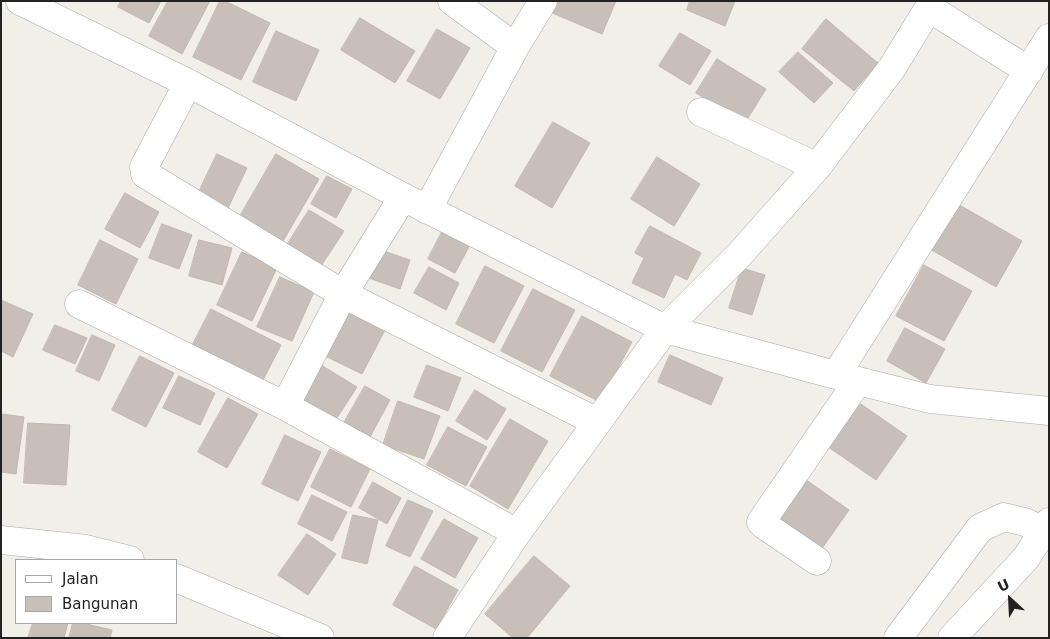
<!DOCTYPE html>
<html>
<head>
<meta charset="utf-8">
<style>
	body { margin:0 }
	#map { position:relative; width:1050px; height:639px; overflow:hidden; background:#f2efe9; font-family:"DejaVu Sans",sans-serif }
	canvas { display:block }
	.frame { position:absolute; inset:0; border:2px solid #222; pointer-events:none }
	.legend { position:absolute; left:15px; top:559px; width:162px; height:65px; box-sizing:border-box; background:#fff; border:1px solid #a7a7a7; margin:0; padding:6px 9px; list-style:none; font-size:15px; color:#222 }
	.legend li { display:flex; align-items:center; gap:10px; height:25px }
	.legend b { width:25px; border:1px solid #a7a7a7 }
	.north { position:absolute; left:985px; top:574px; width:50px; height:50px; -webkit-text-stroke:4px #fff; paint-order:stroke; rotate:335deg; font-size:14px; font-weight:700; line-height:20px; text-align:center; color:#222 }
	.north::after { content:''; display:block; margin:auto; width:18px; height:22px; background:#222; clip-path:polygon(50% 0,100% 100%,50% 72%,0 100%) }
</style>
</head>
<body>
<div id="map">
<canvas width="1050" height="639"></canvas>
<div class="frame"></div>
<ul class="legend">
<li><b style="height:6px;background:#fff"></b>Jalan</li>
<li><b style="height:14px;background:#c7bfb8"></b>Bangunan</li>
</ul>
<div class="north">U</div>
</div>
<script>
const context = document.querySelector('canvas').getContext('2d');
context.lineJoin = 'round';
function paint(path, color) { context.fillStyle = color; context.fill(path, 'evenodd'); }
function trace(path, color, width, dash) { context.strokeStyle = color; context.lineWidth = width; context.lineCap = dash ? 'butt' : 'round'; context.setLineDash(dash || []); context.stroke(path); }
const building = new Path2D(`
	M 121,1 L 161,1 L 149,23 L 118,7 Z
	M 168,1 L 210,1 L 182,54 L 149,36 Z
	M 220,1 L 225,1 L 270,23 L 241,80 L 193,57 Z
	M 554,1 L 616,1 L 602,34 L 550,12 Z
	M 690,1 L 735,1 L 725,26 L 687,10 Z
	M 360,18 L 415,51 L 395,83 L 341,50 Z
	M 826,19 L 878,63 L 854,91 L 802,49 Z
	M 437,29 L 470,48 L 440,99 L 407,81 Z
	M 276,31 L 319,50 L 296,101 L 253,82 Z
	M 680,33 L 711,51 L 690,85 L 659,66 Z
	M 798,52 L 833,83 L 814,103 L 779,72 Z
	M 717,59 L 766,89 L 745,123 L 696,93 Z
	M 553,122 L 590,143 L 552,208 L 515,186 Z
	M 217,154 L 247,168 L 227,210 L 197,196 Z
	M 276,154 L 319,179 L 282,243 L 239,218 Z
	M 657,157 L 700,184 L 674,226 L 631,199 Z
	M 327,176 L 352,189 L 336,218 L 311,204 Z
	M 125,193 L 159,212 L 140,248 L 105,229 Z
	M 956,203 L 1022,241 L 996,287 L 930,249 Z
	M 309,210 L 344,231 L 321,266 L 287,245 Z
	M 162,224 L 192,235 L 179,269 L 149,258 Z
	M 650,226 L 701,253 L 687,280 L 675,274 L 664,298 L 632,283 L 644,258 L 635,253 Z
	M 442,232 L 470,245 L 455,273 L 428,259 Z
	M 100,240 L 138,259 L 116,304 L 78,285 Z
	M 199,240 L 232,248 L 222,285 L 189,276 Z
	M 372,247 L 410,260 L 400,289 L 363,276 Z
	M 242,252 L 277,268 L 252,321 L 217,305 Z
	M 924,265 L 972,291 L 944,341 L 896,316 Z
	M 485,266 L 524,286 L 494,343 L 456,324 Z
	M 429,267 L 459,283 L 446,310 L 414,293 Z
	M 742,268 L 765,275 L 752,315 L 729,308 Z
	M 280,277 L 314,292 L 292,341 L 257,327 Z
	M 533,289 L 575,310 L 542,372 L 501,351 Z
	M 1,300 L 33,314 L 13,357 L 1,351 Z
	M 211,309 L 281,345 L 261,384 L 191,348 Z
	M 346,310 L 385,330 L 362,374 L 323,355 Z
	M 582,316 L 632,342 L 600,402 L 550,376 Z
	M 55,325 L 87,338 L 75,364 L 43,350 Z
	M 905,328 L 945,349 L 926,383 L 887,361 Z
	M 92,335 L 115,345 L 99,381 L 76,371 Z
	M 670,355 L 723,378 L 711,405 L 658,382 Z
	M 140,356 L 174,373 L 146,427 L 112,410 Z
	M 316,362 L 357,387 L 333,424 L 293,399 Z
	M 427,365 L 461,378 L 448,411 L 414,397 Z
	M 179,376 L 215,393 L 200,425 L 163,408 Z
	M 365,386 L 390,400 L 370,437 L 344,423 Z
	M 475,390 L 506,409 L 487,440 L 456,421 Z
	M 228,398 L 258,414 L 227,468 L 198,452 Z
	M 855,400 L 907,436 L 876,480 L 824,444 Z
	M 398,401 L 440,416 L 424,459 L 383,445 Z
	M 1,414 L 24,417 L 16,474 L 1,472 Z
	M 510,419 L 548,441 L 508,509 L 470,486 Z
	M 28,423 L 70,425 L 66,485 L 24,483 Z
	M 448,427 L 487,447 L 466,486 L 427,465 Z
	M 285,435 L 321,452 L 298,501 L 262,484 Z
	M 330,449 L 370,469 L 351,507 L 311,487 Z
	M 802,477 L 849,510 L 818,554 L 771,521 Z
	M 373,482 L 401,498 L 387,524 L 359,508 Z
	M 312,495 L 347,512 L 332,541 L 298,524 Z
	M 408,500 L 433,511 L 410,557 L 386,546 Z
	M 353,515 L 378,520 L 367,564 L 342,558 Z
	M 444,519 L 478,538 L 455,578 L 421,559 Z
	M 307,534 L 336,554 L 308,595 L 278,575 Z
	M 534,556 L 570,586 L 527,638 L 513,638 L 485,614 Z
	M 415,566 L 458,590 L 436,629 L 393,605 Z
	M 33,623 L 68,623 L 64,638 L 28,638 Z
	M 73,623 L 82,623 L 112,630 L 110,638 L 69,638 Z`);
const street = new Path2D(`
	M 20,1 L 188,83 L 403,197 L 665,329 L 858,381 L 930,399 L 1049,411
	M 452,1 L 515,47
	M 929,8 L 1029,71
	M 188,83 L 144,167 L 145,174 L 343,294 L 597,422
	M 701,112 L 817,167
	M 427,210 L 515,47 L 543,1
	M 79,304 L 285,406 L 517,533
	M 836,375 L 1049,38
	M 285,406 L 343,294 L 403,197
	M 1,540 L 86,549 L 130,560
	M 817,561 L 764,525 L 761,522 L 858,381
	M 176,578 L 320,638
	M 447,638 L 517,533 L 665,329 L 740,254 L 817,167 L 892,68 L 933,1
	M 898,638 L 980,528 L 1004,517 L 1025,522 L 1043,531
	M 952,638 L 1026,558 L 1049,522`);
paint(building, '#c7bfb8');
trace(building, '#c4b6ab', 1);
trace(street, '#a9a9a9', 29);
trace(street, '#fff', 28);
</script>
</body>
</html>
